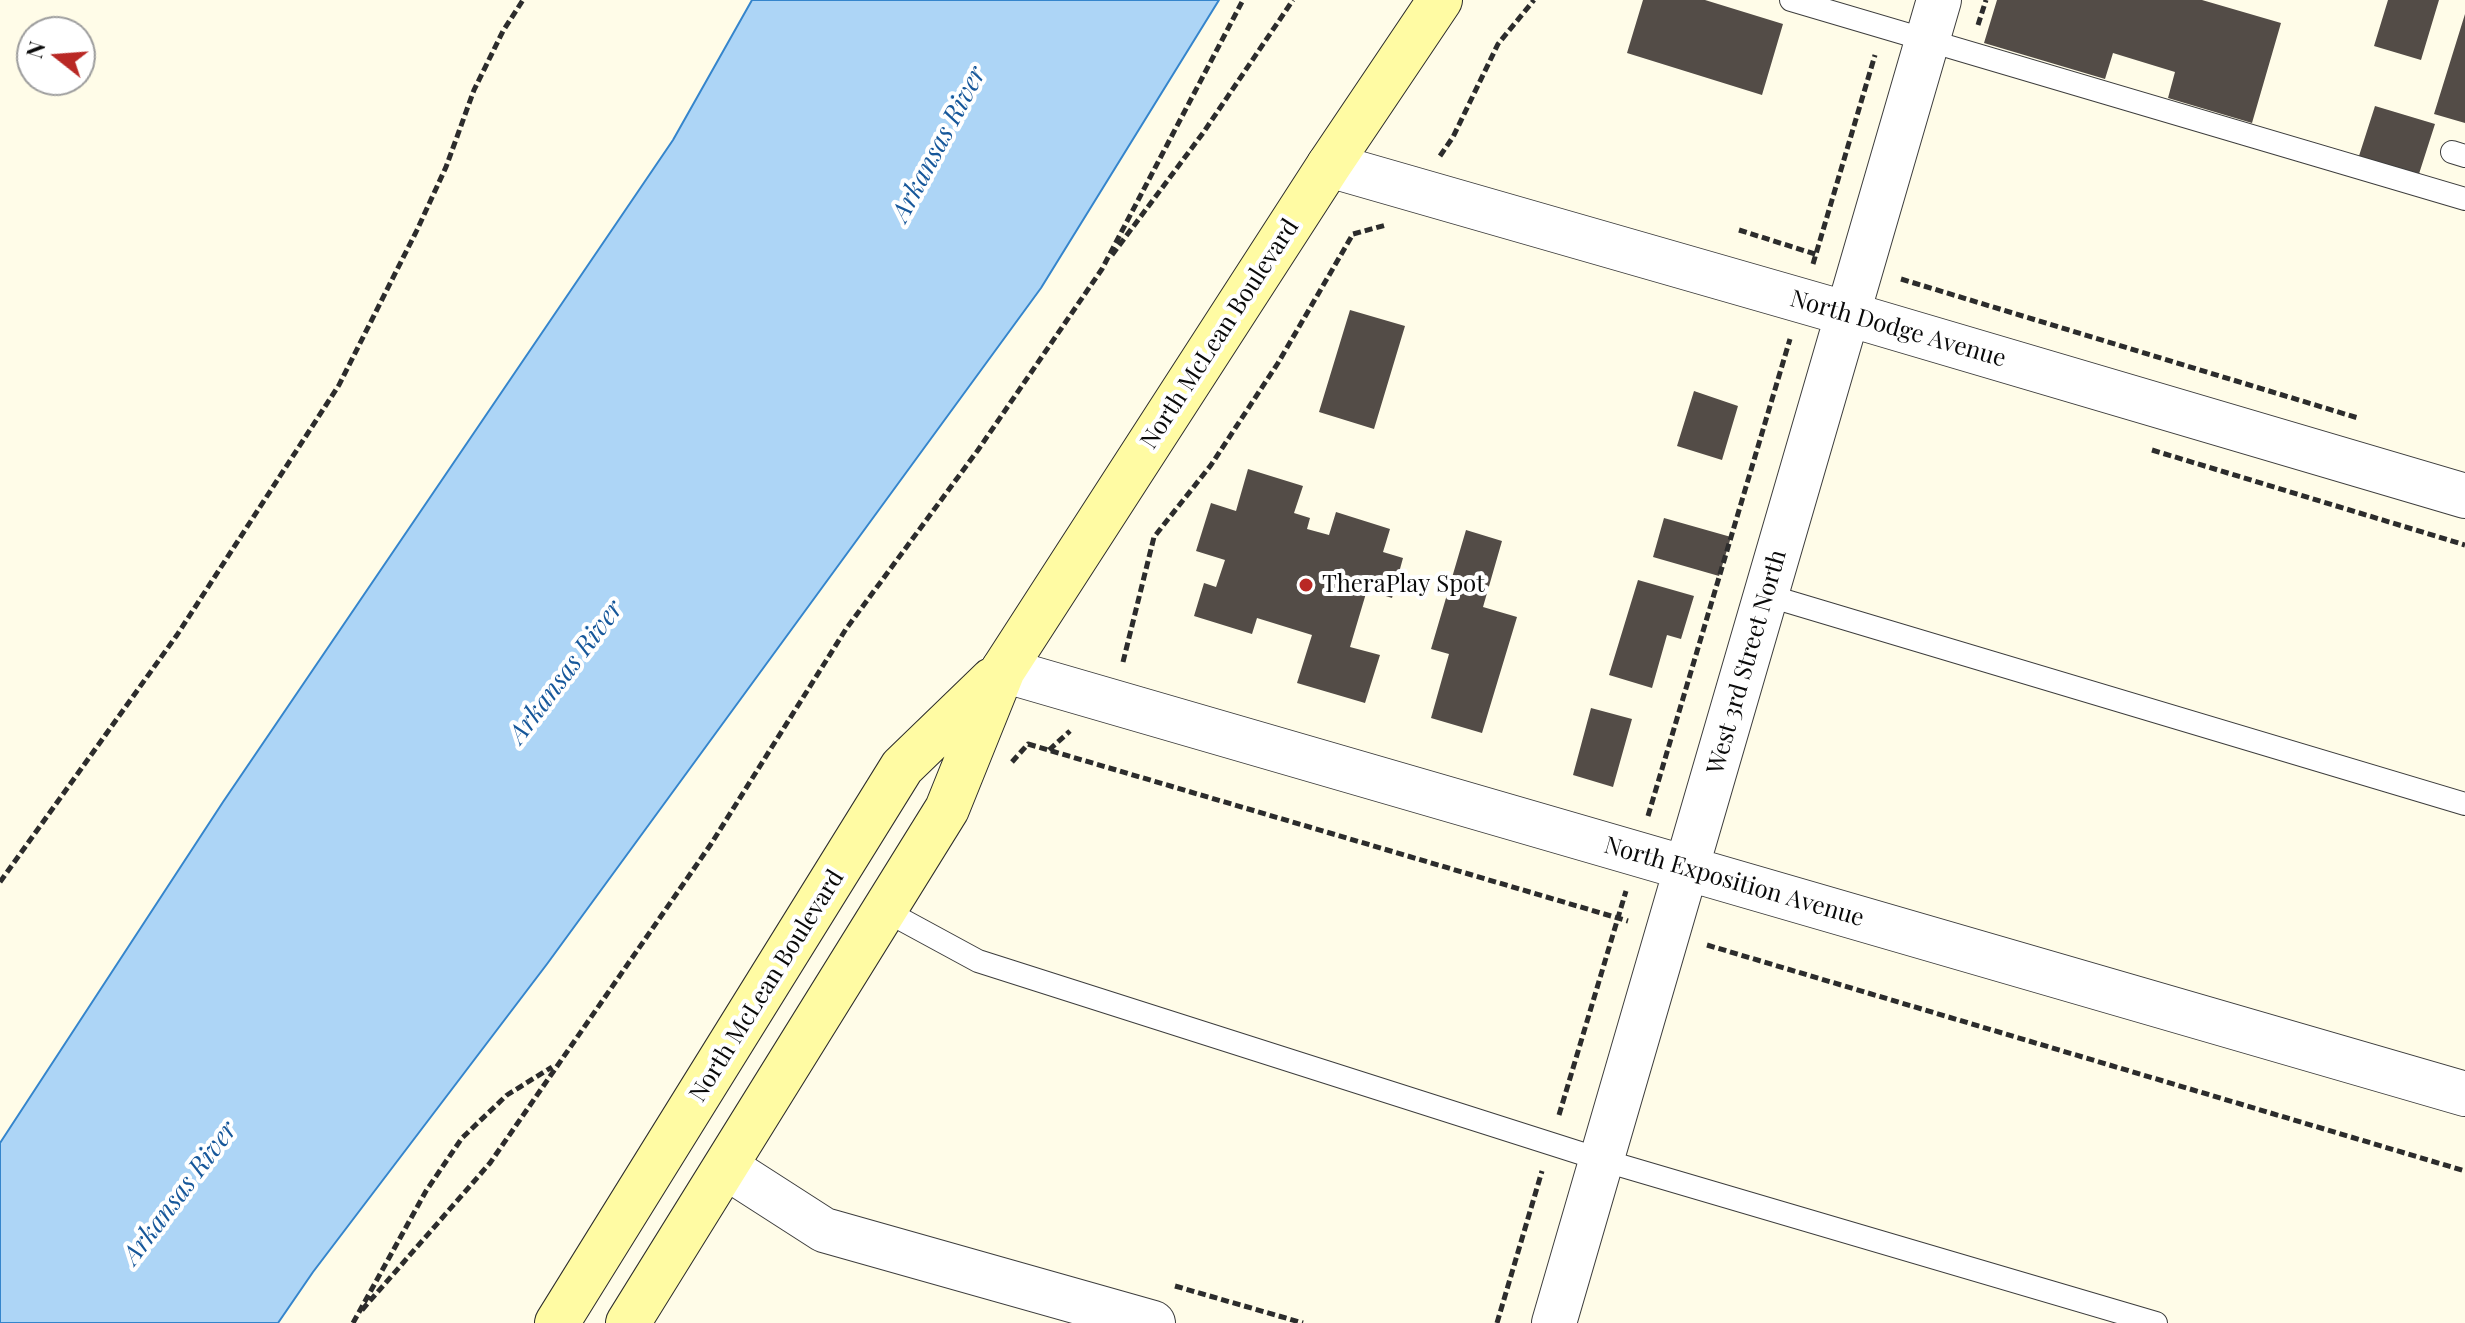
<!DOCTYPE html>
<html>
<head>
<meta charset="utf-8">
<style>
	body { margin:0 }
	#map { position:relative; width:2465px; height:1323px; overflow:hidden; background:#fffce8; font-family:"Playfair Display",serif }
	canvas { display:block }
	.north { position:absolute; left:16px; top:16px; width:80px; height:80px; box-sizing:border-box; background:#fff; border:2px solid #9d9d9d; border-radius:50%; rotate:287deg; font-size:22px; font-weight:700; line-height:32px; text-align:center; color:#0a0a0a }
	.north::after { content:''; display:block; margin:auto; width:28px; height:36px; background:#b92824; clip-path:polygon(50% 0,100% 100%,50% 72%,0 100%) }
</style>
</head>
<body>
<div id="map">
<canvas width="2465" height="1323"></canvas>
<div class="north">N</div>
</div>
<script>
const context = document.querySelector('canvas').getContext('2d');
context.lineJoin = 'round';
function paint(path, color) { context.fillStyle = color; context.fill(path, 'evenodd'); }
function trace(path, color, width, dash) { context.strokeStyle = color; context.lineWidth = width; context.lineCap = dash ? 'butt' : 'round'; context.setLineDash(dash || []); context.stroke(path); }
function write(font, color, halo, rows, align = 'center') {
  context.font = font + ' "Playfair Display",serif'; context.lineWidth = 8; context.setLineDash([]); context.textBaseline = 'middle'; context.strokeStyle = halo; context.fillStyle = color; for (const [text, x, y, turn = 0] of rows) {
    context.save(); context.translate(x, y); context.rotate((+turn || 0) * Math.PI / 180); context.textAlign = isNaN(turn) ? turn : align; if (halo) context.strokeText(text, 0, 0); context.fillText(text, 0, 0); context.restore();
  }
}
const water = new Path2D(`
	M 752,0 L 1219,0 L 1041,288 L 547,964 L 313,1272 L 278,1323 L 0,1323 L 0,1143 L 223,802 L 673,140 Z`);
const building = new Path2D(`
	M 1643,0 L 1705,0 L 1783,24 L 1762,95 L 1627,53 Z
	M 1997,0 L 2202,0 L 2281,23 L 2252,123 L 2168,98 L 2175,72 L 2113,53 L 2105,79 L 1984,43 Z
	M 2388,0 L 2439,0 L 2421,60 L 2374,46 Z
	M 2465,14 L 2465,123 L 2434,114 Z
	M 2375,106 L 2435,124 L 2418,177 L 2358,159 Z
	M 1350,310 L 1405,326 L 1374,429 L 1319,412 Z
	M 1694,391 L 1738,406 L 1722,460 L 1677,446 Z
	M 1248,469 L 1303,486 L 1294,513 L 1310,518 L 1307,529 L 1329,535 L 1336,512 L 1390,529 L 1383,552 L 1403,558 L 1392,598 L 1367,590 L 1350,647 L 1380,655 L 1365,703 L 1297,683 L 1312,635 L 1257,618 L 1252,634 L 1194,616 L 1204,583 L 1216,587 L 1225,560 L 1196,551 L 1211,503 L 1236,511 Z
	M 1664,518 L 1731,537 L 1719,576 L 1653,557 Z
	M 1466,530 L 1502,541 L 1483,607 L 1517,617 L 1482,733 L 1431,718 L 1449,654 L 1431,649 Z
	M 1638,580 L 1694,596 L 1681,639 L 1667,635 L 1652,688 L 1609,675 Z
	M 1591,708 L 1632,719 L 1613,787 L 1573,775 Z`);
const path = new Path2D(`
	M 1978,25 L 1986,0
	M 1440,156 L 1453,137 L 1498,44 L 1534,0
	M 1739,230 L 1818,255
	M 1112,255 L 1203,133 L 1293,0
	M 1813,264 L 1875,55
	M 1901,279 L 2358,418
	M 2152,450 L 2465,545
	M 1123,662 L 1154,537 L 1211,465 L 1278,363 L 1353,234 L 1386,225
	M 1049,750 L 1070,731
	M 1012,762 L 1028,744 L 1628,921
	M 1648,816 L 1790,339
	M 0,882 L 177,635 L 339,385 L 417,230 L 446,167 L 474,90 L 503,31 L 523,0
	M 1707,945 L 2465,1171
	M 1559,1115 L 1626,891
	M 1175,1286 L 1303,1323
	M 362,1310 L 490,1163 L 711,844 L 846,629 L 978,450 L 1102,269 L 1243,0
	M 353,1323 L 426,1191 L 462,1138 L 507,1095 L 552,1067
	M 1497,1323 L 1542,1171`);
const service = new Path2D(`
	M 1791,0 L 2465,199
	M 2452,152 L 2465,156
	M 1766,595 L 2465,804
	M 884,910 L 978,961 L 1602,1160 L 2156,1323`);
const minor = new Path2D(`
	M 1329,165 L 1848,314 L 2465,496
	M 1003,670 L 2465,1094
	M 726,1167 L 824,1230 L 1153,1323
	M 1554,1323 L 1939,0`);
const secondary = new Path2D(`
	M 557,1323 L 902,767 L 992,680
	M 628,1323 L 947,809 L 1003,670 L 1329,165 L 1440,0`);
const markers = [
	[1306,585,8,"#b92824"]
];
const streetNames = [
	["North Dodge Avenue",1898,329,16],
	["North McLean Boulevard",1220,334,-57],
	["West 3rd Street North",1747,662,-74],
	["North Exposition Avenue",1734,882,16],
	["North McLean Boulevard",767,986,-58]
];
const poiNames = [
	["TheraPlay Spot",1322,585]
];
const waterNames = [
	["Arkansas River",939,144,-62],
	["Arkansas River",566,672,-53],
	["Arkansas River",180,1193,-53]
];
paint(water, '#add5f6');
trace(water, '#3585cc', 2);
paint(building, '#534c47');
trace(service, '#3d3d3d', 24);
trace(minor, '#3d3d3d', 46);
trace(secondary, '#2c2c2c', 46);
trace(path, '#2c2c2c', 5, [8, 4]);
trace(service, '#fff', 22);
trace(minor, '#fff', 44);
trace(secondary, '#fffba3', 44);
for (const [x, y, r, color] of markers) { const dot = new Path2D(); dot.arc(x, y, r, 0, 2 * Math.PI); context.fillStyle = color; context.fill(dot); trace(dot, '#fff', 3); }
write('24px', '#0a0a0a', '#fff', streetNames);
write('24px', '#0a0a0a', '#fff', poiNames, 'left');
write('italic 26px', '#16579a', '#fff', waterNames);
</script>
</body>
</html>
